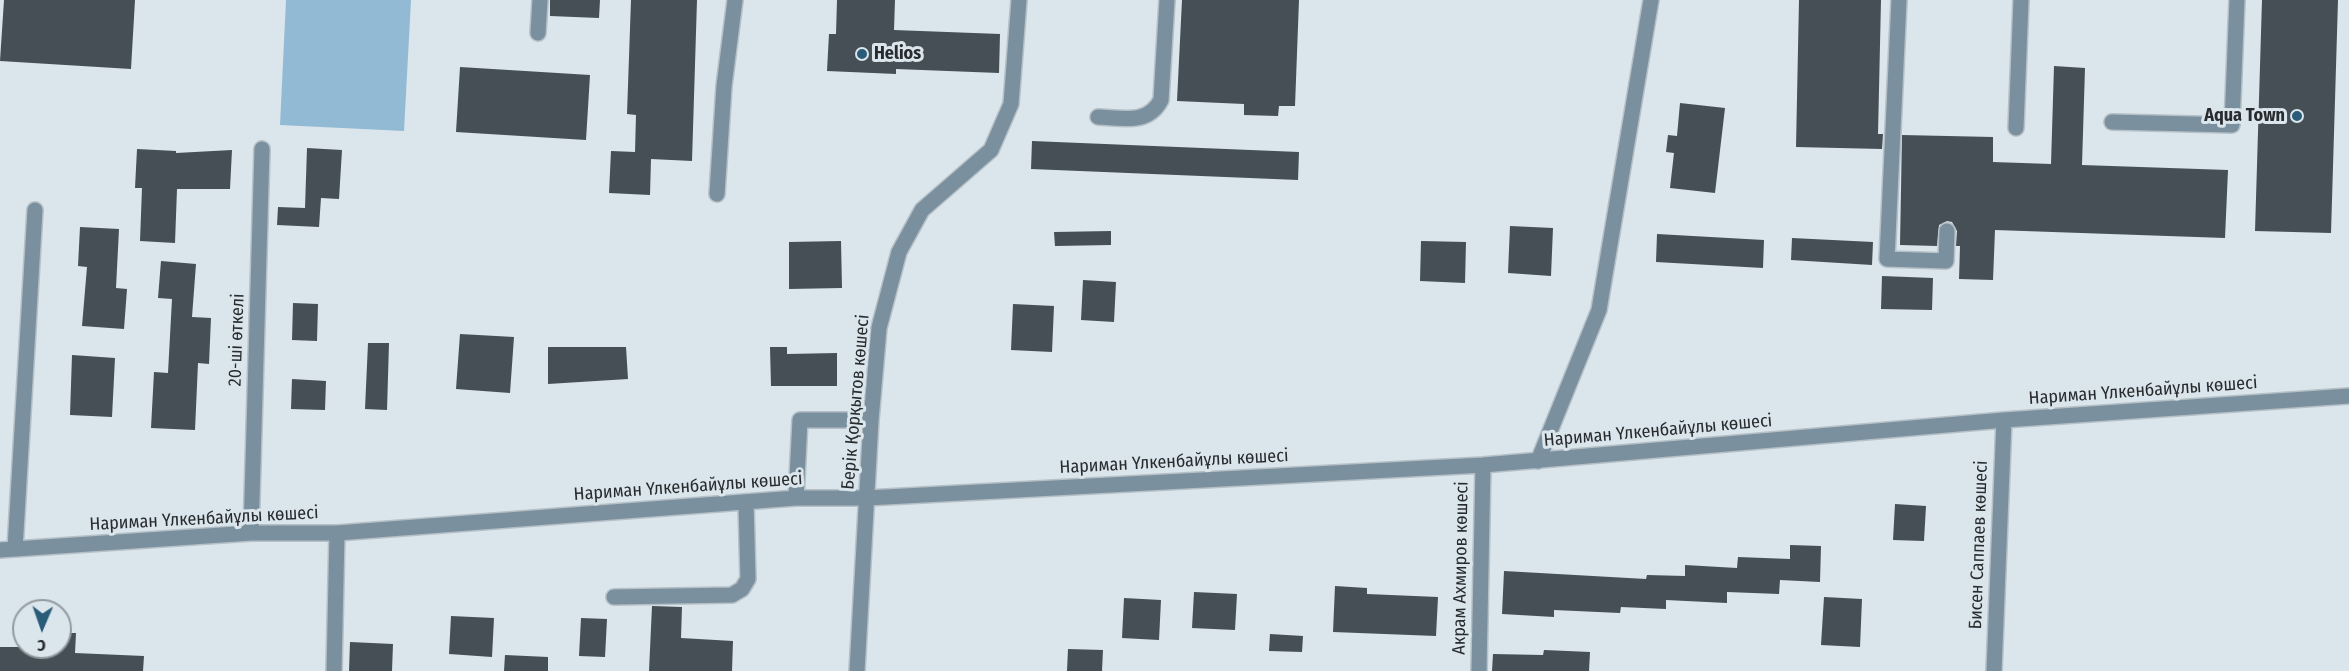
<!DOCTYPE html>
<html>
<head>
<meta charset="utf-8">
<style>
	body { margin:0 }
	#map { position:relative; width:2349px; height:671px; overflow:hidden; background:#dae5ec; font-family:"Fira Sans Condensed",sans-serif }
	canvas { display:block }
	.north { position:absolute; left:12px; top:599px; width:60px; height:60px; box-sizing:border-box; background:#dae5ec; border:2px solid #939ba0; border-radius:50%; rotate:182deg; font-size:16px; font-weight:700; line-height:24px; text-align:center; color:#282c2f }
	.north::after { content:''; display:block; margin:auto; width:21px; height:27px; background:#2a5c7a; clip-path:polygon(50% 0,100% 100%,50% 72%,0 100%) }
</style>
</head>
<body>
<div id="map">
<canvas width="2349" height="671"></canvas>
<div class="north">С</div>
</div>
<script>
const context = document.querySelector('canvas').getContext('2d');
context.lineJoin = 'round';
function paint(path, color) { context.fillStyle = color; context.fill(path, 'evenodd'); }
function trace(path, color, width, dash) { context.strokeStyle = color; context.lineWidth = width; context.lineCap = dash ? 'butt' : 'round'; context.setLineDash(dash || []); context.stroke(path); }
function write(font, color, halo, rows, align = 'center') {
  context.font = font + ' "Fira Sans Condensed",sans-serif'; context.lineWidth = 6; context.setLineDash([]); context.textBaseline = 'middle'; context.strokeStyle = halo; context.fillStyle = color; for (const [text, x, y, turn = 0] of rows) {
    context.save(); context.translate(x, y); context.rotate((+turn || 0) * Math.PI / 180); context.textAlign = isNaN(turn) ? turn : align; if (halo) context.strokeText(text, 0, 0); context.fillText(text, 0, 0); context.restore();
  }
}
const green = new Path2D(`
	M 286,0 L 411,0 L 404,131 L 280,125 Z`);
const building = new Path2D(`
	M 4,0 L 135,0 L 131,69 L 0,61 Z
	M 550,0 L 600,0 L 599,18 L 550,16 Z
	M 631,0 L 697,0 L 692,161 L 651,159 L 650,195 L 609,193 L 611,151 L 635,152 L 636,115 L 627,114 Z
	M 837,0 L 895,0 L 894,30 L 1000,34 L 999,73 L 896,69 L 896,74 L 827,71 L 829,34 L 836,34 Z
	M 1182,0 L 1299,0 L 1295,106 L 1279,106 L 1278,116 L 1244,115 L 1244,104 L 1177,101 Z
	M 1799,0 L 1881,0 L 1878,134 L 1883,134 L 1882,149 L 1796,147 Z
	M 2262,0 L 2338,0 L 2331,233 L 2255,231 Z
	M 2054,66 L 2085,68 L 2082,165 L 2228,170 L 2225,238 L 1995,230 L 1993,280 L 1959,279 L 1960,246 L 1956,246 L 1957,231 L 1952,222 L 1947,221 L 1939,225 L 1937,246 L 1900,245 L 1902,135 L 1993,137 L 1993,162 L 2051,164 Z
	M 460,67 L 590,75 L 586,140 L 456,132 Z
	M 1680,103 L 1725,108 L 1715,193 L 1670,188 L 1674,153 L 1666,152 L 1668,135 L 1677,136 Z
	M 1032,141 L 1299,152 L 1298,180 L 1031,169 Z
	M 307,148 L 342,150 L 339,199 L 321,198 L 319,227 L 277,225 L 278,207 L 305,208 Z
	M 137,149 L 176,151 L 176,153 L 232,150 L 230,189 L 177,189 L 175,243 L 140,241 L 142,188 L 135,188 Z
	M 1510,226 L 1553,228 L 1551,276 L 1508,273 Z
	M 80,227 L 119,229 L 116,288 L 127,289 L 124,329 L 82,326 L 87,267 L 78,266 Z
	M 1111,231 L 1111,245 L 1055,246 L 1054,232 Z
	M 1657,234 L 1764,240 L 1763,268 L 1656,262 Z
	M 1792,238 L 1873,242 L 1872,265 L 1791,260 Z
	M 841,241 L 842,288 L 789,289 L 789,242 Z
	M 1421,241 L 1466,242 L 1465,283 L 1420,281 Z
	M 161,261 L 196,264 L 192,317 L 211,318 L 209,364 L 198,363 L 195,430 L 151,428 L 154,372 L 168,373 L 172,299 L 158,298 Z
	M 1882,276 L 1933,278 L 1932,310 L 1881,309 Z
	M 1083,280 L 1116,282 L 1114,322 L 1081,320 Z
	M 293,303 L 318,304 L 317,341 L 292,340 Z
	M 1013,304 L 1054,306 L 1052,352 L 1011,350 Z
	M 460,334 L 514,337 L 510,393 L 456,389 Z
	M 368,343 L 389,343 L 387,410 L 365,409 Z
	M 548,347 L 626,347 L 628,379 L 548,384 Z
	M 770,347 L 787,347 L 787,354 L 837,353 L 837,386 L 771,386 Z
	M 72,355 L 115,358 L 112,417 L 70,415 Z
	M 292,379 L 326,381 L 325,410 L 291,409 Z
	M 1895,504 L 1926,506 L 1924,541 L 1893,540 Z
	M 1790,545 L 1821,546 L 1820,582 L 1780,580 L 1779,594 L 1727,592 L 1727,603 L 1666,600 L 1666,609 L 1621,607 L 1620,613 L 1554,610 L 1554,617 L 1502,614 L 1504,571 L 1646,579 L 1647,575 L 1685,576 L 1685,565 L 1737,568 L 1738,557 L 1790,559 Z
	M 1335,586 L 1367,588 L 1367,594 L 1438,597 L 1436,636 L 1333,632 Z
	M 1194,592 L 1237,594 L 1235,630 L 1192,628 Z
	M 1824,597 L 1862,599 L 1860,647 L 1821,645 Z
	M 1124,598 L 1161,600 L 1159,640 L 1122,638 Z
	M 652,606 L 682,607 L 681,638 L 733,641 L 732,671 L 649,671 Z
	M 451,616 L 494,618 L 492,657 L 449,654 Z
	M 581,618 L 607,619 L 605,657 L 579,656 Z
	M 60,633 L 76,633 L 75,653 L 144,656 L 143,671 L 0,671 L 0,647 L 60,647 Z
	M 1270,634 L 1303,636 L 1302,652 L 1269,651 Z
	M 350,642 L 393,644 L 392,671 L 349,671 Z
	M 1068,649 L 1103,650 L 1102,671 L 1067,671 Z
	M 1544,650 L 1590,652 L 1589,671 L 1492,671 L 1493,654 L 1543,655 Z
	M 505,655 L 548,657 L 548,671 L 504,671 Z`);
const minor = new Path2D(`
	M 1899,0 L 1887,259 L 1946,261 L 1947,231
	M 538,33 L 540,0
	M 1098,117 C 1123,118 1148,125 1161,100 L 1167,0
	M 2112,122 L 2232,125 L 2237,0
	M 2016,128 L 2021,0
	M 717,194 L 724,86 L 735,0
	M 1538,461 L 1599,310 L 1651,0
	M 796,498 L 800,420 L 871,420
	M 251,533 L 262,149
	M 15,549 L 35,210
	M 0,550 L 251,533 L 337,533 L 796,498 L 867,498 L 1483,465 L 2004,420 L 2349,396
	M 614,597 L 732,595 L 742,589 L 748,579 L 746,502
	M 334,671 L 337,533
	M 857,671 L 871,420 L 879,328 L 899,252 L 922,210 L 991,150 L 1011,104 L 1019,0
	M 1479,671 L 1483,465
	M 1994,671 L 2004,420`);
const markers = [
	[862,54,6,"#2a5c7a"],
	[2297,116,6,"#2a5c7a"]
];
const poiNames = [
	["Helios",874,54],
	["Aqua Town",2285,116,"right"]
];
const streetNames = [
	["20-ші өткелі",237,340,-88],
	["Нариман Үлкенбайұлы көшесі",2143,391,-4],
	["Берік Қорқытов көшесі",856,402,-85],
	["Нариман Үлкенбайұлы көшесі",1658,431,-5],
	["Нариман Үлкенбайұлы көшесі",1174,462,-3],
	["Нариман Үлкенбайұлы көшесі",688,487,-4],
	["Нариман Үлкенбайұлы көшесі",204,519,-3],
	["Бисен Саппаев көшесі",1979,545,-88],
	["Акрам Ахмиров көшесі",1461,568,-89]
];
paint(green, '#93bad4');
paint(building, '#464f55');
trace(minor, '#b6c0c6', 18);
trace(minor, '#7a909e', 15);
for (const [x, y, r, color] of markers) { const dot = new Path2D(); dot.arc(x, y, r, 0, 2 * Math.PI); context.fillStyle = color; context.fill(dot); trace(dot, '#dae5ec', 2); }
write('bold 18px', '#282c2f', '#dae5ec', poiNames, 'left');
write('18px', '#282c2f', '#dae5ec', streetNames);
</script>
</body>
</html>
